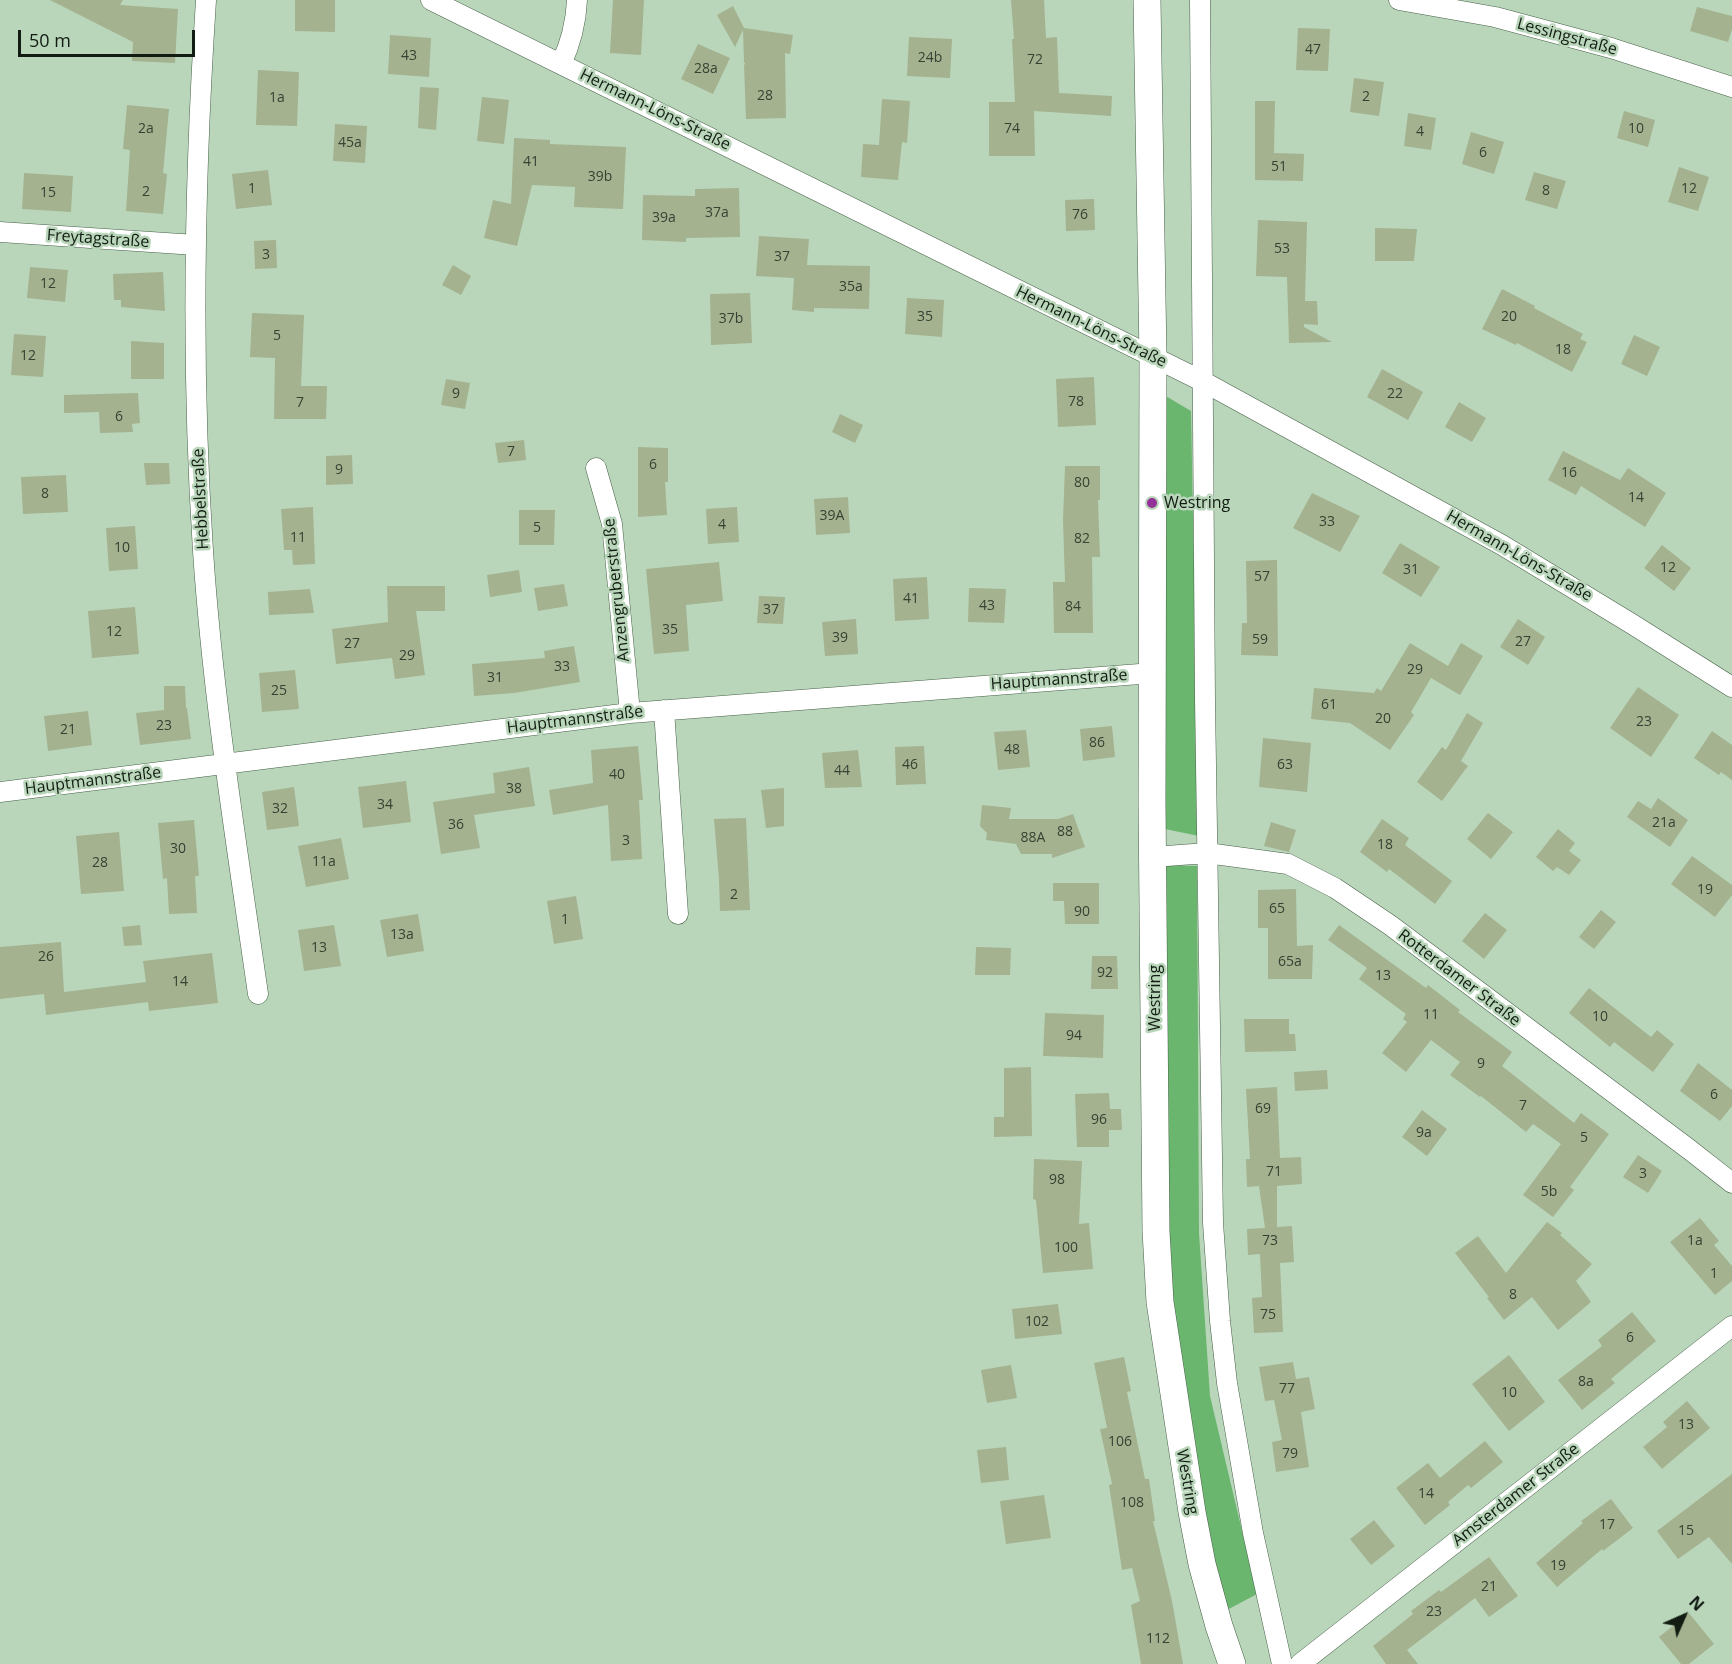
<!DOCTYPE html>
<html>
<head>
<meta charset="utf-8">
<style>
	body { margin:0 }
	#map { position:relative; width:1732px; height:1664px; overflow:hidden; background:#b9d6ba; font-family:"Open Sans",sans-serif }
	canvas { display:block }
	.north { position:absolute; left:1654px; top:1586px; width:60px; height:60px; -webkit-text-stroke:4px #b9d6ba; paint-order:stroke; rotate:45deg; font-size:16px; font-weight:700; line-height:24px; text-align:center; color:#121c12 }
	.north::after { content:''; display:block; margin:auto; width:21px; height:27px; background:#121c12; clip-path:polygon(50% 0,100% 100%,50% 72%,0 100%) }
	.scale { position:absolute; left:18px; top:30px; width:177px; height:27px; box-sizing:border-box; border:3px solid #121c12; border-top:0; padding-left:8px; font-size:18px; line-height:21px; white-space:nowrap; color:#121c12; -webkit-text-stroke:4px #b9d6ba; paint-order:stroke }
</style>
</head>
<body>
<div id="map">
<canvas width="1732" height="1664"></canvas>
<div class="north">N</div>
<div class="scale">50 m</div>
</div>
<script>
const context = document.querySelector('canvas').getContext('2d');
context.lineJoin = 'round';
function paint(path, color) { context.fillStyle = color; context.fill(path, 'evenodd'); }
function trace(path, color, width, dash) { context.strokeStyle = color; context.lineWidth = width; context.lineCap = dash ? 'butt' : 'round'; context.setLineDash(dash || []); context.stroke(path); }
function write(font, color, halo, rows, align = 'center') {
  context.font = font + ' "Open Sans",sans-serif'; context.lineWidth = 5; context.setLineDash([]); context.textBaseline = 'middle'; context.strokeStyle = halo; context.fillStyle = color; for (const [text, x, y, turn = 0] of rows) {
    context.save(); context.translate(x, y); context.rotate((+turn || 0) * Math.PI / 180); context.textAlign = isNaN(turn) ? turn : align; if (halo) context.strokeText(text, 0, 0); context.fillText(text, 0, 0); context.restore();
  }
}
const green = new Path2D(`
	M 1164,395 L 1191,411 L 1199,836 L 1165,829 Z
	M 1166,865 L 1197,866 L 1199,1233 L 1210,1396 L 1257,1594 L 1227,1610 L 1217,1572 L 1175,1370 L 1166,1218 Z`);
const building = new Path2D(`
	M 50,0 L 123,0 L 120,5 L 178,9 L 175,63 L 132,61 L 133,42 Z
	M 295,0 L 335,0 L 335,32 L 295,31 Z
	M 613,0 L 644,0 L 641,55 L 610,53 Z
	M 1011,0 L 1044,0 L 1046,38 L 1057,37 L 1059,93 L 1112,96 L 1111,116 L 1034,111 L 1035,156 L 989,156 L 989,102 L 1015,102 L 1012,39 L 1014,39 Z
	M 733,6 L 744,28 L 793,35 L 790,54 L 785,53 L 786,118 L 746,119 L 744,64 L 746,65 L 744,62 L 743,30 L 735,47 L 717,15 Z
	M 1697,7 L 1732,16 L 1732,29 L 1728,42 L 1690,31 Z
	M 1298,28 L 1330,29 L 1328,71 L 1296,70 Z
	M 390,35 L 431,38 L 429,77 L 388,74 Z
	M 909,37 L 952,39 L 950,78 L 907,76 Z
	M 698,44 L 730,58 L 713,94 L 681,79 Z
	M 258,70 L 299,72 L 297,126 L 256,125 Z
	M 1354,78 L 1384,82 L 1379,116 L 1350,112 Z
	M 420,87 L 439,88 L 436,130 L 418,128 Z
	M 482,97 L 509,100 L 504,144 L 477,141 Z
	M 882,99 L 910,101 L 907,143 L 902,142 L 898,180 L 861,177 L 863,144 L 879,145 Z
	M 1255,101 L 1275,101 L 1274,153 L 1304,154 L 1303,181 L 1255,180 Z
	M 127,105 L 169,109 L 163,173 L 167,174 L 163,214 L 126,211 L 130,150 L 123,149 Z
	M 1624,111 L 1655,120 L 1648,147 L 1617,138 Z
	M 1408,113 L 1436,118 L 1431,150 L 1404,146 Z
	M 335,124 L 367,126 L 365,163 L 333,161 Z
	M 1471,132 L 1504,142 L 1494,174 L 1462,164 Z
	M 514,138 L 550,140 L 550,144 L 626,147 L 623,209 L 574,207 L 575,187 L 532,185 L 517,246 L 484,238 L 493,200 L 511,204 Z
	M 1679,167 L 1709,177 L 1698,211 L 1668,202 Z
	M 268,170 L 272,205 L 236,209 L 232,174 Z
	M 1534,172 L 1566,181 L 1557,209 L 1525,200 Z
	M 24,173 L 73,176 L 71,212 L 22,209 Z
	M 739,188 L 740,237 L 686,238 L 686,242 L 642,240 L 643,195 L 695,196 L 695,189 Z
	M 1094,199 L 1095,230 L 1066,231 L 1065,200 Z
	M 1258,220 L 1307,222 L 1305,301 L 1317,301 L 1318,325 L 1304,324 L 1304,327 L 1332,342 L 1289,343 L 1287,277 L 1256,276 Z
	M 1375,228 L 1417,229 L 1414,261 L 1375,261 Z
	M 759,236 L 809,239 L 807,265 L 870,266 L 869,309 L 814,308 L 814,312 L 792,310 L 794,278 L 756,276 Z
	M 276,240 L 277,268 L 255,269 L 254,241 Z
	M 453,265 L 471,276 L 461,295 L 442,285 Z
	M 30,267 L 68,270 L 65,302 L 27,298 Z
	M 163,272 L 165,311 L 121,307 L 121,300 L 114,300 L 113,274 Z
	M 1502,289 L 1535,306 L 1534,308 L 1583,334 L 1580,339 L 1587,342 L 1572,372 L 1517,343 L 1516,345 L 1482,329 Z
	M 750,293 L 752,343 L 711,345 L 710,294 Z
	M 907,298 L 944,300 L 942,337 L 905,334 Z
	M 252,313 L 304,315 L 301,386 L 327,386 L 326,419 L 274,419 L 275,358 L 250,357 Z
	M 14,334 L 46,336 L 43,377 L 11,375 Z
	M 1634,335 L 1660,347 L 1647,376 L 1621,364 Z
	M 131,341 L 164,343 L 164,379 L 131,379 Z
	M 1382,369 L 1423,392 L 1408,420 L 1367,397 Z
	M 1094,377 L 1096,425 L 1058,427 L 1056,379 Z
	M 446,379 L 470,383 L 465,409 L 441,405 Z
	M 138,393 L 140,423 L 132,424 L 133,432 L 100,433 L 99,412 L 64,413 L 64,395 Z
	M 1459,402 L 1486,418 L 1472,442 L 1445,427 Z
	M 840,414 L 863,425 L 855,443 L 832,432 Z
	M 524,440 L 526,460 L 498,463 L 495,443 Z
	M 638,447 L 668,448 L 668,482 L 665,482 L 667,515 L 638,517 Z
	M 1563,451 L 1620,480 L 1628,468 L 1666,493 L 1645,527 L 1581,486 L 1576,495 L 1548,480 Z
	M 352,455 L 353,484 L 326,485 L 326,456 Z
	M 144,463 L 169,463 L 170,484 L 146,485 Z
	M 1065,466 L 1100,466 L 1100,500 L 1098,500 L 1100,557 L 1092,557 L 1093,633 L 1054,633 L 1053,582 L 1065,582 L 1063,520 Z
	M 66,475 L 68,512 L 23,514 L 21,477 Z
	M 1312,493 L 1360,516 L 1340,552 L 1293,528 Z
	M 848,497 L 850,533 L 816,535 L 814,499 Z
	M 313,507 L 315,564 L 293,565 L 292,550 L 284,550 L 281,509 Z
	M 737,507 L 739,542 L 708,544 L 706,509 Z
	M 519,510 L 555,510 L 554,545 L 519,545 Z
	M 135,526 L 138,569 L 109,571 L 106,528 Z
	M 1400,543 L 1440,567 L 1421,597 L 1382,573 Z
	M 1662,545 L 1691,568 L 1674,591 L 1644,568 Z
	M 1277,560 L 1278,656 L 1241,655 L 1242,623 L 1247,623 L 1246,561 Z
	M 719,562 L 723,601 L 686,605 L 689,651 L 654,654 L 646,569 Z
	M 519,570 L 522,592 L 490,597 L 487,575 Z
	M 927,577 L 929,619 L 895,621 L 893,579 Z
	M 564,584 L 568,606 L 538,611 L 534,588 Z
	M 387,586 L 445,586 L 445,611 L 416,611 L 425,675 L 395,679 L 392,658 L 336,664 L 332,629 L 388,622 Z
	M 969,588 L 1006,589 L 1004,623 L 968,622 Z
	M 310,589 L 314,613 L 269,615 L 268,592 Z
	M 759,596 L 785,597 L 783,624 L 757,623 Z
	M 135,607 L 139,654 L 92,658 L 88,611 Z
	M 856,619 L 858,654 L 825,656 L 822,622 Z
	M 1518,619 L 1545,637 L 1528,665 L 1500,647 Z
	M 1410,643 L 1448,666 L 1461,643 L 1483,656 L 1460,695 L 1431,678 L 1411,712 L 1414,715 L 1390,750 L 1350,723 L 1311,719 L 1314,688 L 1374,693 L 1377,688 L 1381,691 Z
	M 574,646 L 580,682 L 514,693 L 474,696 L 472,664 L 545,658 L 544,651 Z
	M 295,670 L 299,709 L 262,712 L 259,673 Z
	M 164,686 L 185,686 L 186,708 L 187,708 L 191,739 L 140,745 L 136,713 L 164,710 Z
	M 1638,687 L 1679,715 L 1651,757 L 1610,728 Z
	M 88,711 L 92,745 L 48,751 L 44,716 Z
	M 1467,713 L 1483,723 L 1461,761 L 1468,766 L 1442,801 L 1417,782 L 1442,747 L 1446,750 Z
	M 1112,726 L 1115,757 L 1083,761 L 1080,729 Z
	M 1026,730 L 1030,767 L 998,770 L 994,732 Z
	M 1712,731 L 1732,745 L 1732,780 L 1721,772 L 1719,775 L 1694,758 Z
	M 1263,738 L 1311,743 L 1307,792 L 1259,787 Z
	M 638,746 L 643,800 L 639,800 L 642,859 L 611,861 L 608,805 L 553,815 L 549,790 L 593,783 L 591,750 Z
	M 924,746 L 926,784 L 896,785 L 895,747 Z
	M 858,750 L 862,787 L 825,788 L 822,753 Z
	M 529,767 L 535,806 L 474,815 L 480,848 L 441,854 L 433,802 L 495,793 L 493,773 Z
	M 406,781 L 411,822 L 363,828 L 358,787 Z
	M 294,787 L 299,826 L 267,830 L 262,792 Z
	M 784,788 L 784,826 L 766,828 L 761,790 Z
	M 1658,798 L 1688,820 L 1670,847 L 1627,817 L 1638,801 L 1651,809 Z
	M 982,805 L 1011,808 L 1009,819 L 1058,819 L 1073,814 L 1085,847 L 1052,858 L 1052,854 L 1021,854 L 1016,844 L 986,840 L 987,833 L 980,826 Z
	M 1488,813 L 1513,832 L 1491,859 L 1467,839 Z
	M 746,818 L 750,910 L 720,911 L 719,879 L 714,819 Z
	M 1382,819 L 1409,838 L 1405,845 L 1452,881 L 1435,904 L 1389,869 L 1387,872 L 1360,852 Z
	M 194,820 L 199,876 L 195,876 L 197,913 L 169,914 L 167,878 L 163,879 L 158,823 Z
	M 1271,822 L 1296,830 L 1289,852 L 1264,846 Z
	M 1558,829 L 1575,843 L 1569,851 L 1581,860 L 1569,875 L 1557,867 L 1553,871 L 1536,857 Z
	M 119,832 L 124,891 L 81,894 L 76,836 Z
	M 341,838 L 349,879 L 306,887 L 298,846 Z
	M 1692,856 L 1732,885 L 1732,895 L 1715,917 L 1671,884 Z
	M 1053,883 L 1099,883 L 1099,924 L 1065,924 L 1064,901 L 1053,901 Z
	M 1296,889 L 1297,946 L 1313,945 L 1312,979 L 1268,979 L 1268,928 L 1258,928 L 1258,890 Z
	M 576,896 L 583,939 L 554,944 L 547,901 Z
	M 1601,910 L 1616,922 L 1594,949 L 1579,937 Z
	M 1485,913 L 1507,930 L 1484,959 L 1462,941 Z
	M 418,914 L 424,951 L 387,957 L 380,920 Z
	M 140,925 L 142,945 L 124,946 L 122,927 Z
	M 334,925 L 341,966 L 304,971 L 298,930 Z
	M 1339,925 L 1426,988 L 1428,985 L 1460,1010 L 1458,1012 L 1512,1052 L 1502,1066 L 1574,1123 L 1581,1113 L 1609,1134 L 1570,1187 L 1574,1190 L 1553,1217 L 1523,1195 L 1561,1144 L 1533,1124 L 1526,1132 L 1481,1096 L 1480,1097 L 1450,1075 L 1460,1062 L 1431,1040 L 1406,1072 L 1382,1053 L 1407,1022 L 1403,1019 L 1406,1014 L 1359,979 L 1367,968 L 1328,940 Z
	M 61,942 L 64,992 L 146,982 L 143,961 L 212,953 L 218,1003 L 149,1011 L 148,1002 L 46,1015 L 44,994 L 0,999 L 0,947 Z
	M 976,947 L 1011,948 L 1010,975 L 975,975 Z
	M 1092,956 L 1117,956 L 1118,989 L 1091,989 Z
	M 1589,988 L 1651,1037 L 1657,1030 L 1674,1044 L 1653,1072 L 1614,1042 L 1610,1047 L 1569,1013 Z
	M 1045,1013 L 1104,1015 L 1103,1058 L 1043,1056 Z
	M 1244,1019 L 1289,1019 L 1289,1034 L 1295,1034 L 1296,1051 L 1245,1052 Z
	M 1698,1063 L 1732,1090 L 1732,1106 L 1720,1121 L 1680,1091 Z
	M 1031,1067 L 1032,1136 L 994,1137 L 994,1117 L 1004,1117 L 1004,1068 Z
	M 1327,1070 L 1328,1089 L 1295,1091 L 1294,1072 Z
	M 1277,1087 L 1280,1158 L 1301,1157 L 1302,1184 L 1277,1186 L 1277,1227 L 1292,1226 L 1294,1262 L 1280,1263 L 1283,1332 L 1254,1333 L 1252,1298 L 1262,1297 L 1260,1254 L 1248,1255 L 1247,1229 L 1265,1228 L 1259,1186 L 1247,1187 L 1246,1159 L 1250,1159 L 1246,1089 Z
	M 1109,1093 L 1110,1109 L 1121,1109 L 1122,1130 L 1109,1130 L 1109,1147 L 1077,1147 L 1075,1094 Z
	M 1422,1110 L 1447,1129 L 1427,1156 L 1402,1137 Z
	M 1638,1155 L 1662,1171 L 1648,1193 L 1623,1177 Z
	M 1034,1159 L 1082,1161 L 1079,1224 L 1089,1223 L 1093,1269 L 1043,1273 L 1036,1200 L 1033,1199 Z
	M 1700,1218 L 1719,1241 L 1714,1245 L 1732,1266 L 1732,1281 L 1715,1295 L 1670,1242 Z
	M 1547,1222 L 1562,1233 L 1560,1235 L 1592,1264 L 1576,1281 L 1591,1302 L 1558,1330 L 1532,1297 L 1504,1320 L 1487,1298 L 1489,1297 L 1455,1253 L 1478,1236 L 1506,1273 Z
	M 1058,1304 L 1062,1334 L 1015,1339 L 1012,1309 Z
	M 1632,1312 L 1656,1341 L 1611,1379 L 1615,1383 L 1582,1410 L 1558,1380 L 1602,1346 L 1598,1340 Z
	M 1509,1355 L 1545,1402 L 1509,1431 L 1472,1384 Z
	M 1124,1357 L 1131,1391 L 1127,1392 L 1145,1479 L 1149,1479 L 1155,1521 L 1153,1521 L 1172,1601 L 1183,1664 L 1141,1664 L 1131,1605 L 1140,1601 L 1132,1568 L 1122,1570 L 1109,1485 L 1112,1484 L 1100,1429 L 1107,1428 L 1094,1363 Z
	M 1293,1362 L 1296,1379 L 1309,1377 L 1315,1409 L 1301,1412 L 1309,1467 L 1276,1472 L 1272,1442 L 1282,1440 L 1274,1400 L 1265,1401 L 1259,1367 Z
	M 1011,1365 L 1017,1398 L 987,1403 L 981,1370 Z
	M 1687,1401 L 1710,1428 L 1662,1469 L 1643,1447 L 1667,1427 L 1663,1422 Z
	M 1485,1441 L 1503,1462 L 1471,1488 L 1468,1485 L 1448,1502 L 1450,1505 L 1425,1525 L 1396,1488 L 1428,1463 L 1440,1478 Z
	M 1006,1447 L 1009,1480 L 981,1483 L 977,1450 Z
	M 1732,1474 L 1732,1564 L 1709,1537 L 1678,1559 L 1657,1531 Z
	M 1044,1495 L 1051,1538 L 1006,1544 L 1000,1501 Z
	M 1611,1499 L 1633,1528 L 1603,1551 L 1602,1549 L 1557,1587 L 1536,1563 L 1583,1523 L 1581,1521 Z
	M 1374,1520 L 1395,1546 L 1371,1565 L 1350,1539 Z
	M 1489,1557 L 1518,1596 L 1489,1617 L 1475,1598 L 1407,1650 L 1418,1664 L 1386,1664 L 1373,1646 L 1413,1614 L 1411,1611 L 1439,1590 L 1441,1592 Z
	M 1689,1613 L 1714,1644 L 1689,1664 L 1681,1664 L 1659,1637 Z`);
const street = new Path2D(`
	M 206,0 C 194,183 191,368 203,551 C 213,700 237,847 258,994
	M 431,0 L 1204,382 L 1502,545 L 1632,624 L 1732,687
	M 1200,0 L 1205,700 L 1213,1223 L 1220,1321 L 1227,1383 L 1253,1533 L 1282,1664
	M 1399,0 L 1495,17 L 1611,48 L 1732,87
	M 561,64 C 571,43 576,23 577,0
	M 0,232 L 196,245
	M 596,468 L 612,524 L 630,713
	M 664,710 L 678,914
	M 0,792 L 630,713 L 1153,673
	M 1153,857 L 1207,853 L 1288,864 L 1335,888 L 1390,925 L 1690,1150 L 1732,1183
	M 1300,1664 L 1732,1326`);
const secondary = new Path2D(`
	M 1147,0 L 1153,357 L 1152,802 L 1156,1231 L 1160,1302 L 1192,1512 L 1202,1564 L 1219,1626 L 1232,1664`);
const markers = [
	[1152,503,6,"#933199"]
];
const numberNames = [
	["47",1313,50],
	["43",409,56],
	["24b",930,58],
	["72",1035,60],
	["28a",706,69],
	["28",765,96],
	["2",1366,97],
	["1a",277,98],
	["2a",146,129],
	["74",1012,129],
	["10",1636,129],
	["4",1420,132],
	["45a",350,143],
	["6",1483,153],
	["41",531,162],
	["51",1279,167],
	["39b",600,177],
	["1",252,189],
	["12",1689,189],
	["8",1546,191],
	["2",146,192],
	["15",48,193],
	["37a",717,213],
	["76",1080,215],
	["39a",664,218],
	["53",1282,249],
	["3",266,255],
	["37",782,257],
	["12",48,284],
	["35a",851,287],
	["35",925,317],
	["20",1509,317],
	["37b",731,319],
	["5",277,336],
	["18",1563,350],
	["12",28,356],
	["9",456,394],
	["22",1395,394],
	["78",1076,402],
	["7",300,403],
	["6",119,417],
	["7",511,452],
	["6",653,465],
	["9",339,470],
	["16",1569,473],
	["80",1082,483],
	["8",45,494],
	["14",1636,498],
	["39A",832,516],
	["33",1327,522],
	["4",722,525],
	["5",537,528],
	["11",298,538],
	["82",1082,539],
	["10",122,548],
	["12",1668,568],
	["31",1411,570],
	["57",1262,577],
	["41",911,599],
	["43",987,606],
	["84",1073,607],
	["37",771,610],
	["35",670,630],
	["12",114,632],
	["39",840,638],
	["59",1260,640],
	["27",1523,642],
	["27",352,644],
	["29",407,656],
	["33",562,667],
	["29",1415,670],
	["31",495,678],
	["25",279,691],
	["61",1329,705],
	["20",1383,719],
	["23",1644,722],
	["23",164,726],
	["21",68,730],
	["86",1097,743],
	["48",1012,750],
	["46",910,765],
	["63",1285,765],
	["44",842,771],
	["40",617,775],
	["38",514,789],
	["34",385,805],
	["32",280,809],
	["21a",1664,823],
	["36",456,825],
	["88",1065,832],
	["88A",1033,838],
	["3",626,841],
	["18",1385,845],
	["30",178,849],
	["11a",324,862],
	["28",100,863],
	["19",1705,890],
	["2",734,895],
	["65",1277,909],
	["90",1082,912],
	["1",565,920],
	["13a",402,935],
	["13",319,948],
	["26",46,957],
	["65a",1290,962],
	["92",1105,973],
	["13",1383,976],
	["14",180,982],
	["11",1431,1015],
	["10",1600,1017],
	["94",1074,1036],
	["9",1481,1064],
	["6",1714,1095],
	["7",1523,1106],
	["69",1263,1109],
	["96",1099,1120],
	["9a",1424,1133],
	["5",1584,1138],
	["71",1274,1172],
	["3",1643,1174],
	["98",1057,1180],
	["5b",1549,1192],
	["73",1270,1241],
	["1a",1695,1241],
	["100",1066,1248],
	["1",1714,1274],
	["8",1513,1295],
	["75",1268,1315],
	["102",1037,1322],
	["6",1630,1338],
	["8a",1586,1382],
	["77",1287,1389],
	["10",1509,1393],
	["13",1686,1425],
	["106",1120,1442],
	["79",1290,1454],
	["14",1426,1494],
	["108",1132,1503],
	["17",1607,1525],
	["15",1686,1531],
	["19",1558,1566],
	["21",1489,1587],
	["23",1434,1612],
	["112",1158,1639]
];
const streetNames = [
	["Lessingstraße",1567,37,15],
	["Hermann-Löns-Straße",655,110,26],
	["Freytagstraße",98,239,4],
	["Hermann-Löns-Straße",1091,327,26],
	["Hebbelstraße",201,499,-93],
	["Hermann-Löns-Straße",1519,556,30],
	["Anzengruberstraße",617,590,-96],
	["Hauptmannstraße",1059,680,-4],
	["Hauptmannstraße",575,720,-7],
	["Hauptmannstraße",93,781,-7],
	["Rotterdamer Straße",1459,978,37],
	["Westring",1155,998,-90],
	["Westring",1187,1482,80],
	["Amsterdamer Straße",1516,1495,-38]
];
const poiNames = [
	["Westring",1164,503]
];
paint(green, '#6ab66e');
paint(building, '#a4b290');
trace(street, '#476048', 21);
trace(secondary, '#476048', 28);
trace(street, '#fff', 20);
trace(secondary, '#fff', 27);
for (const [x, y, r, color] of markers) { const dot = new Path2D(); dot.arc(x, y, r, 0, 2 * Math.PI); context.fillStyle = color; context.fill(dot); trace(dot, '#b9d6ba', 2); }
write('14px', '#364232', null, numberNames);
write('16px', '#121c12', '#b9d6ba', streetNames);
write('16px', '#121c12', '#b9d6ba', poiNames, 'left');
</script>
</body>
</html>
